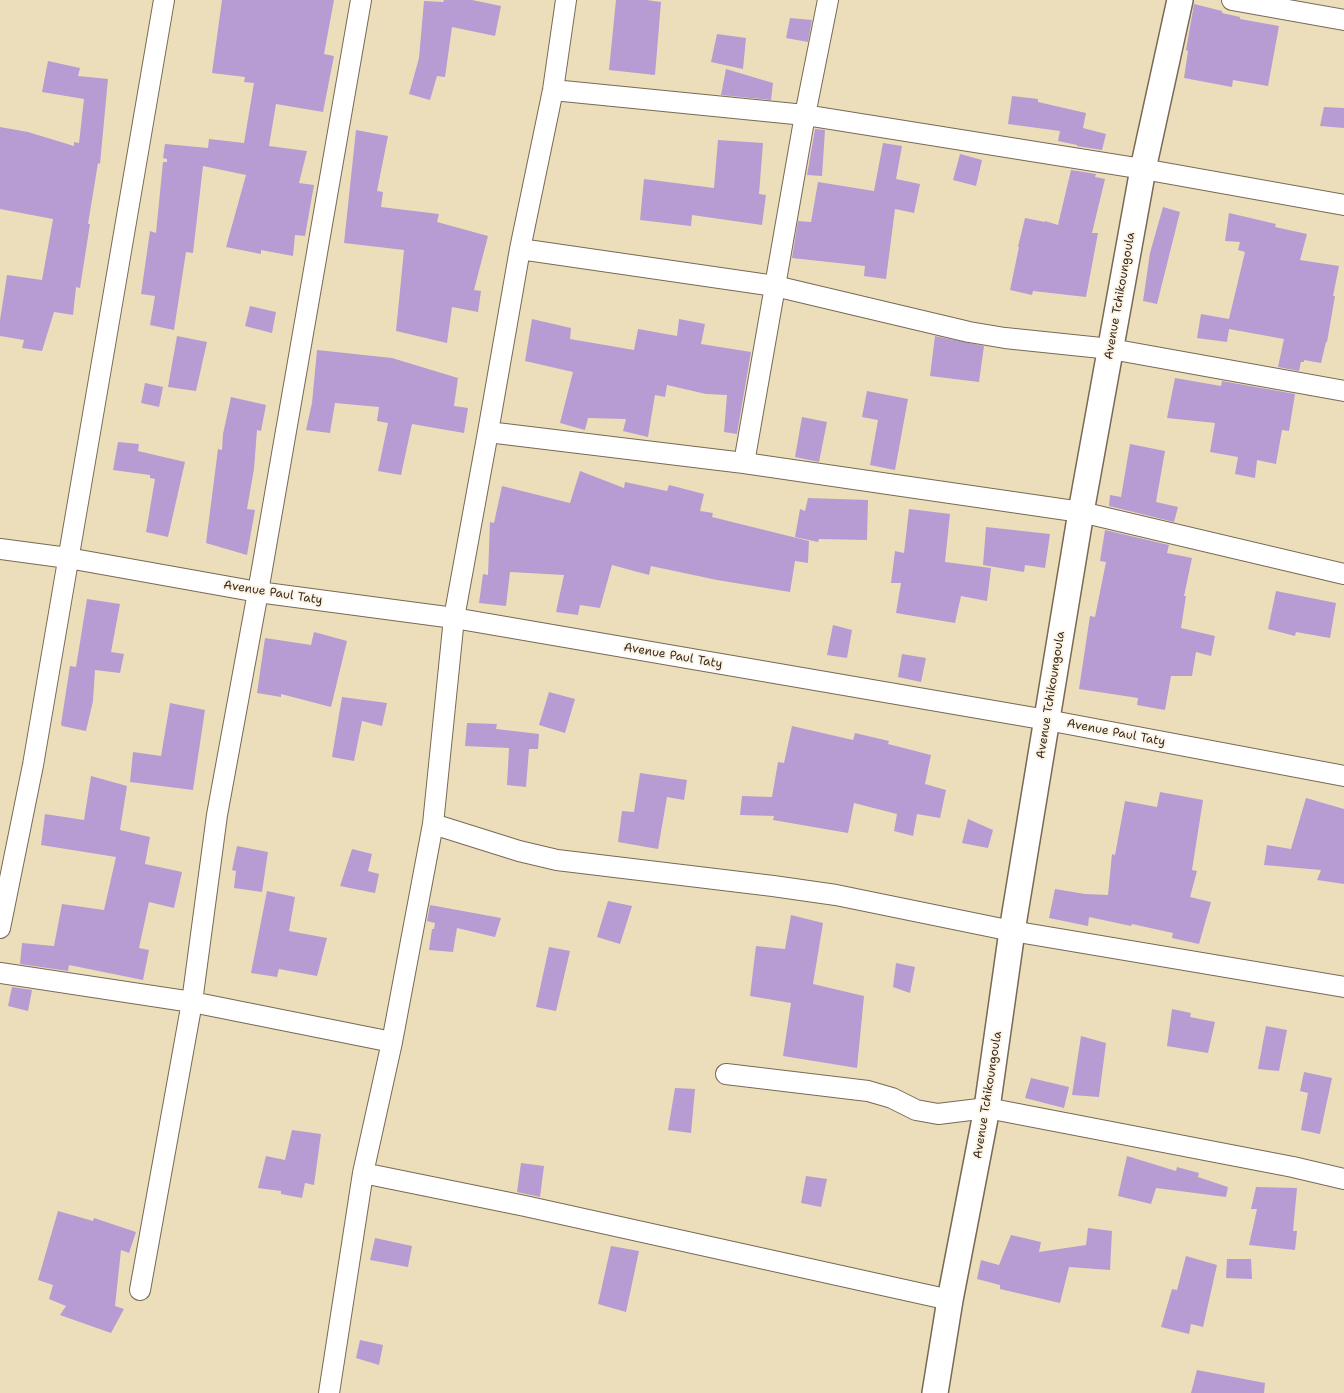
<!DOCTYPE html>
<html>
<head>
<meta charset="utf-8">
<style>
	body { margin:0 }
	canvas { display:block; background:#ecdeba }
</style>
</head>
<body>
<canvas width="1344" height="1393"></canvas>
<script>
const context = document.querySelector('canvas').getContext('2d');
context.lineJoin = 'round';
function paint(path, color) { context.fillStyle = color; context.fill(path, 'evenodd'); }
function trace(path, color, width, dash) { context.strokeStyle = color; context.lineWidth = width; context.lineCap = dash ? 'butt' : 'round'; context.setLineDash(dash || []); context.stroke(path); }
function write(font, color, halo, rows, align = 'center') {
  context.font = font + ' "Shantell Sans",sans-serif'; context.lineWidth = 4; context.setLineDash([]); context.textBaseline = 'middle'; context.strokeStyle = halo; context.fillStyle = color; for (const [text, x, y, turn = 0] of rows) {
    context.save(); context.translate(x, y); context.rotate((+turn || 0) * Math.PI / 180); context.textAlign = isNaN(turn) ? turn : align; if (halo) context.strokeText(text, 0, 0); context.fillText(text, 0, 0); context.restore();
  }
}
const building = new Path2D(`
	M 222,0 L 334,0 L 324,54 L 334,56 L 323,112 L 276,104 L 269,146 L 307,151 L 299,183 L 314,185 L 305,236 L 295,235 L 293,256 L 261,250 L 261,254 L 226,247 L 246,175 L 203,166 L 193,253 L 186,252 L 174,330 L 150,325 L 155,296 L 141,294 L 150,231 L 156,233 L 163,162 L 167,162 L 167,159 L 163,158 L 165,144 L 208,148 L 209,139 L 244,143 L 254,83 L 244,82 L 245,77 L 212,73 Z
	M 444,0 L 472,0 L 501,6 L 495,36 L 452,27 L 445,77 L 437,76 L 430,100 L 409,94 L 419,58 L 424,1 L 443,2 Z
	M 616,0 L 646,0 L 661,2 L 655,75 L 609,70 Z
	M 1194,4 L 1222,11 L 1222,13 L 1240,17 L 1240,19 L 1279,26 L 1268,86 L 1233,80 L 1232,87 L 1184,78 L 1188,51 L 1186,50 Z
	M 790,18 L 812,20 L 808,42 L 786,38 Z
	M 717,34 L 746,38 L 743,69 L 711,62 Z
	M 48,61 L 80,68 L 78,76 L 108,79 L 100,164 L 98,163 L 88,224 L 90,224 L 80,288 L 76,287 L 73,315 L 54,312 L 42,351 L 22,348 L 24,340 L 0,336 L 0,320 L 7,275 L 42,280 L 53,219 L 0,209 L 0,127 L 28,132 L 74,146 L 74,142 L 79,143 L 84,99 L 42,92 Z
	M 726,69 L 773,83 L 771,100 L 721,95 Z
	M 1012,96 L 1038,99 L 1038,102 L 1086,113 L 1083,128 L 1106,134 L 1102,150 L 1077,146 L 1077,145 L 1058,141 L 1060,131 L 1008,124 Z
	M 1324,107 L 1344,108 L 1344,128 L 1320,126 Z
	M 815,129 L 825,130 L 822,176 L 807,175 Z
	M 356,130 L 388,136 L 377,191 L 383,192 L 381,207 L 439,214 L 437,222 L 488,236 L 474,290 L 481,291 L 478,312 L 452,307 L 447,343 L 396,331 L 404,250 L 344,243 Z
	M 718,140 L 763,143 L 759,194 L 766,195 L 762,225 L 692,215 L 691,226 L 640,220 L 644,179 L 714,188 Z
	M 883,143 L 902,146 L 896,179 L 920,184 L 914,213 L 895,209 L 886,279 L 864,276 L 865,266 L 792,258 L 798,221 L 811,222 L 818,182 L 874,191 Z
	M 960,154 L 982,160 L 976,186 L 953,180 Z
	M 1071,170 L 1096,174 L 1095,177 L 1105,179 L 1092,233 L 1098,233 L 1086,297 L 1033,291 L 1032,295 L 1010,290 L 1019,247 L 1018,247 L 1025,218 L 1045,222 L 1045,221 L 1058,225 Z
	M 1163,207 L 1180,212 L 1157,304 L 1143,301 L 1150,253 Z
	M 1229,213 L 1276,224 L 1275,227 L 1307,234 L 1300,260 L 1339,266 L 1333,296 L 1335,296 L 1327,342 L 1326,342 L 1321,363 L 1304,360 L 1304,362 L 1301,362 L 1299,371 L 1278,367 L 1284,339 L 1229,329 L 1227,342 L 1197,338 L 1201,314 L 1229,319 L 1245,252 L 1238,250 L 1240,242 L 1225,241 Z
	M 250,306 L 276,312 L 272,333 L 245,326 Z
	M 532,319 L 571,328 L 570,339 L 634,350 L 638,329 L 677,336 L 679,319 L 705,324 L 701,344 L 751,352 L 737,434 L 724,432 L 727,395 L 706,394 L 667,385 L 665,397 L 655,395 L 648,437 L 623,431 L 626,419 L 588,418 L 585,430 L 560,423 L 573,372 L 525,361 Z
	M 177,336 L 207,342 L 196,391 L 168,387 Z
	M 935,336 L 984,346 L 979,382 L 930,376 Z
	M 317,350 L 392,358 L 458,378 L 454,406 L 468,408 L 464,433 L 412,424 L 401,475 L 378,471 L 388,423 L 377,421 L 379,407 L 335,403 L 330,433 L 306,430 L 312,403 Z
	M 1175,378 L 1221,386 L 1222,381 L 1295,394 L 1289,431 L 1282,430 L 1276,464 L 1257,460 L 1255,478 L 1235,474 L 1238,457 L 1210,452 L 1215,423 L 1167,418 Z
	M 145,383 L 163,387 L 159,407 L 141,403 Z
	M 867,391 L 908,399 L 895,470 L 870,465 L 878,420 L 862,417 Z
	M 231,397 L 266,405 L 261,431 L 257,430 L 254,469 L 247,509 L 255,510 L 247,555 L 206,543 L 218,449 L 222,450 L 223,434 Z
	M 802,417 L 827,422 L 819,462 L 795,457 Z
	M 118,442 L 139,444 L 138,451 L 185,462 L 168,537 L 146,532 L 155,479 L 150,478 L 150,475 L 113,470 Z
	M 1130,444 L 1165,451 L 1156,502 L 1178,507 L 1174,522 L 1109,506 L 1110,495 L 1121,497 Z
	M 580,471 L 624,488 L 625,482 L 667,491 L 669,485 L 704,494 L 700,511 L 713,513 L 712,517 L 809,541 L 808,563 L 795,561 L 790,592 L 717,580 L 651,566 L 649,575 L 612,565 L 600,608 L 580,605 L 578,615 L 556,612 L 564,575 L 510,572 L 506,606 L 479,603 L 483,574 L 488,575 L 490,522 L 494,523 L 502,486 L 570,503 Z
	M 808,498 L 868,500 L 867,540 L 819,539 L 818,542 L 795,537 L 800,509 L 805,511 Z
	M 909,509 L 950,514 L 945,562 L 991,568 L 987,601 L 961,596 L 955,623 L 896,613 L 901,583 L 891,583 L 895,551 L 904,553 Z
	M 986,527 L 1050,534 L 1045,568 L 1025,565 L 1024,572 L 983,565 Z
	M 1105,530 L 1169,545 L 1167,553 L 1192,558 L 1184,596 L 1186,596 L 1181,628 L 1215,636 L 1211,656 L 1196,652 L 1192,676 L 1171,676 L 1165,710 L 1137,705 L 1138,698 L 1079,689 L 1090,616 L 1095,617 L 1106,562 L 1100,561 Z
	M 1276,591 L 1336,603 L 1330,638 L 1296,632 L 1295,636 L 1268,629 Z
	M 87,599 L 120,604 L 111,652 L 124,654 L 120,673 L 95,670 L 93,701 L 86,731 L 62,726 L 61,724 L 70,666 L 76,667 Z
	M 833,625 L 852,630 L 847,658 L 827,655 Z
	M 314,632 L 347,641 L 331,707 L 281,694 L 281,697 L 257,693 L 265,638 L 311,645 Z
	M 902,654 L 926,658 L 921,682 L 898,677 Z
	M 549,692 L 575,699 L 565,733 L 539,725 Z
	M 342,697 L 387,703 L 382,726 L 362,721 L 354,761 L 332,757 Z
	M 170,703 L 205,710 L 193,790 L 130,782 L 133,752 L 161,756 Z
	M 467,723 L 497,724 L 496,729 L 539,734 L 538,749 L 529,749 L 526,787 L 507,785 L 509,748 L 465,746 Z
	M 792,726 L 853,740 L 855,733 L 889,741 L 888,744 L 931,755 L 925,784 L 946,790 L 940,818 L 917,814 L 913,836 L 894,831 L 897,814 L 854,803 L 848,833 L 773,820 L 774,816 L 740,815 L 742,796 L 772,797 L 778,762 L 784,763 Z
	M 640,773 L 687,780 L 684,800 L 667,797 L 658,849 L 618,842 L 622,811 L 634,812 Z
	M 91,776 L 127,786 L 120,830 L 150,837 L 145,864 L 182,872 L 174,908 L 149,902 L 139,948 L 149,950 L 143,980 L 69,965 L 68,971 L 20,964 L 22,943 L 54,946 L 62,904 L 104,910 L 116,857 L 41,845 L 45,814 L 84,820 Z
	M 1160,792 L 1203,800 L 1192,870 L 1197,871 L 1190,897 L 1211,902 L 1199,944 L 1172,938 L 1173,933 L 1132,924 L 1131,926 L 1089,917 L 1088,926 L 1049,918 L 1055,889 L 1085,894 L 1108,895 L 1112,854 L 1115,855 L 1125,801 L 1157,807 Z
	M 1306,798 L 1344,809 L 1344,884 L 1317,880 L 1321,870 L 1264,865 L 1267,845 L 1291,849 Z
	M 968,819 L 993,830 L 988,848 L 962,843 Z
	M 237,846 L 268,852 L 262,892 L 234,888 L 236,871 L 232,870 Z
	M 352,849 L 372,854 L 368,871 L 379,874 L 375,893 L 340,886 Z
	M 267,891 L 295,897 L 289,931 L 327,938 L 317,976 L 279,969 L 277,977 L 251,973 Z
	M 608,901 L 632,906 L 620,944 L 597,937 Z
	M 430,905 L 501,918 L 495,937 L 457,928 L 453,952 L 429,950 L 432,929 L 434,929 L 435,923 L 427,921 Z
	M 791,915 L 823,923 L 813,984 L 864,996 L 857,1068 L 783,1056 L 791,1003 L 750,996 L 756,946 L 785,949 Z
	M 549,947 L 570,951 L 556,1011 L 536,1007 Z
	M 896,963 L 915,967 L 910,993 L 893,987 Z
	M 12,987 L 32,990 L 28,1011 L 8,1006 Z
	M 1172,1009 L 1191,1013 L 1190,1017 L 1215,1022 L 1208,1053 L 1167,1046 Z
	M 1266,1026 L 1287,1030 L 1279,1071 L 1258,1069 Z
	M 1081,1036 L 1106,1043 L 1099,1097 L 1072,1095 Z
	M 1304,1072 L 1332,1078 L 1320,1134 L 1301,1130 L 1308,1093 L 1300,1091 Z
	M 1031,1078 L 1069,1087 L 1064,1108 L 1025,1098 Z
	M 675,1088 L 695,1089 L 691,1133 L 668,1130 Z
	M 292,1130 L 321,1134 L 314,1185 L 305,1183 L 302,1198 L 281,1194 L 281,1191 L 258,1188 L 266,1156 L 285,1160 Z
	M 1127,1156 L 1176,1171 L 1177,1167 L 1199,1173 L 1198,1177 L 1228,1187 L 1226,1197 L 1156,1188 L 1151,1204 L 1118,1196 Z
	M 521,1163 L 544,1166 L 540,1197 L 517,1192 Z
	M 806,1176 L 827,1179 L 821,1207 L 801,1203 Z
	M 1256,1187 L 1297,1188 L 1293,1231 L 1297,1231 L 1295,1250 L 1249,1245 L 1257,1209 L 1251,1209 Z
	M 58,1211 L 93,1221 L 94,1218 L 136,1232 L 129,1253 L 121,1250 L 115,1306 L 124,1309 L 111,1333 L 60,1315 L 66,1306 L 49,1299 L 53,1285 L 38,1280 Z
	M 1088,1228 L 1112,1231 L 1110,1270 L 1069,1267 L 1060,1303 L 1000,1289 L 1000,1285 L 977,1279 L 981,1260 L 999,1265 L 1011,1235 L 1041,1242 L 1039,1252 L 1086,1245 Z
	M 375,1238 L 412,1246 L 408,1267 L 370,1260 Z
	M 611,1246 L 639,1251 L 626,1312 L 598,1304 Z
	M 1186,1256 L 1217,1265 L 1203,1327 L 1191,1324 L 1189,1334 L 1161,1327 L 1172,1289 L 1177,1290 Z
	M 1227,1259 L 1251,1259 L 1252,1279 L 1226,1278 Z
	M 360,1340 L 383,1345 L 379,1365 L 356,1358 Z
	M 1197,1370 L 1265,1383 L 1264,1393 L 1191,1393 Z`);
const minor = new Path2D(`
	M 1232,0 L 1344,20
	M 553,90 L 805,115 L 1143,169 L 1344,205
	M 520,249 L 775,286 L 969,332 L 1005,338 L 1111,349 L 1344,391
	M 488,432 L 744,463 L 1081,512 L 1344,574
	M 744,463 L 805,115 L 828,0
	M 0,549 L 68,558 L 258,592 L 454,618 L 1047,720 L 1344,776
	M 433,824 L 519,851 L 557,860 L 773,886 L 836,895 L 1012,931 L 1344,987
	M 0,928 L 33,765 L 164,0
	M 0,973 L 192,1002 L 392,1042
	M 726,1074 L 868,1091 L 892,1098 L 916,1110 L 938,1114 L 987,1108 L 1293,1167 L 1344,1179
	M 363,1173 L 525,1206 L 950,1300
	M 140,1290 L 192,1002 L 217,815 L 258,592 L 361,0
	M 329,1393 L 363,1173 L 392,1042 L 433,824 L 454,618 L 488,432 L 520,249 L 553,90 L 566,0`);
const tertiary = new Path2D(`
	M 935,1393 L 950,1300 L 987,1108 L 1012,931 L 1081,512 L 1143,169 L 1180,0`);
const streetNames = [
	["Avenue Tchikoungoula",1120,296,-80],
	["Avenue Paul Taty",273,593,9],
	["Avenue Paul Taty",673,656,10],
	["Avenue Tchikoungoula",1051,695,-81],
	["Avenue Paul Taty",1116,733,11],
	["Avenue Tchikoungoula",988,1095,-81]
];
paint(building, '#b69cd2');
trace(minor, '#796955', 22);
trace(tertiary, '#796955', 28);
trace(minor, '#fff', 20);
trace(tertiary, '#fff', 25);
write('12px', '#3b2a1e', '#fcf5e5', streetNames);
</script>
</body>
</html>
